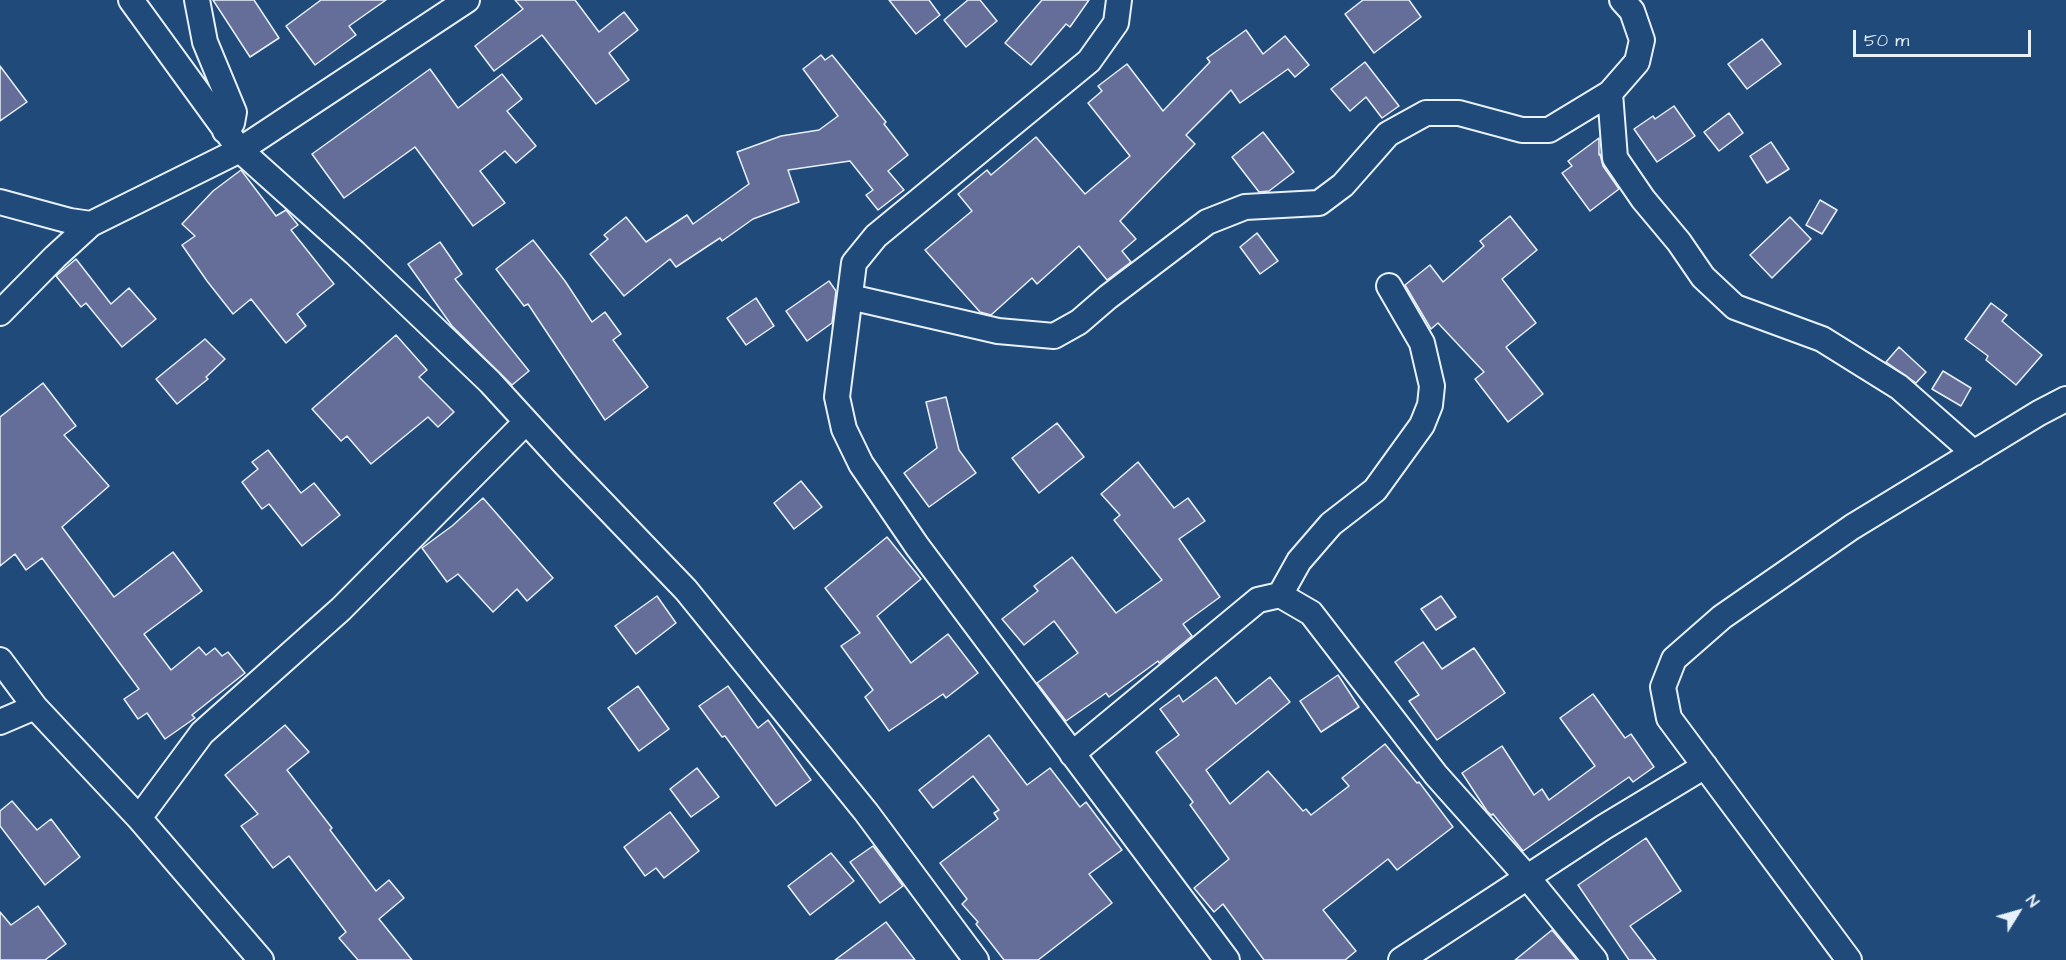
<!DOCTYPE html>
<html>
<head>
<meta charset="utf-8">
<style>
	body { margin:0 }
	#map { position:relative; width:2066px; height:960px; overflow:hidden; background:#1f4a7a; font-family:"Architects Daughter",sans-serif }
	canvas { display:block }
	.north { position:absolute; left:1988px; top:882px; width:60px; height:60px; -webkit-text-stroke:4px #1f4a7a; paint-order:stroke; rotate:53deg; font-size:16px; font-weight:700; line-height:24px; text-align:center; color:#e8f1f8 }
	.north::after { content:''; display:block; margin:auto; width:21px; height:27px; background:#e8f1f8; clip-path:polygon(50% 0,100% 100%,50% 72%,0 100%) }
	.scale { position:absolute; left:1853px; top:30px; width:178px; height:27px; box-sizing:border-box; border:3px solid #e8f1f8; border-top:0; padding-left:8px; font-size:18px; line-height:21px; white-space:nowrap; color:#e8f1f8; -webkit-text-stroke:4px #1f4a7a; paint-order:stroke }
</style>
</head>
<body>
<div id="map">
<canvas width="2066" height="960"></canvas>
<div class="north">N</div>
<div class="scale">50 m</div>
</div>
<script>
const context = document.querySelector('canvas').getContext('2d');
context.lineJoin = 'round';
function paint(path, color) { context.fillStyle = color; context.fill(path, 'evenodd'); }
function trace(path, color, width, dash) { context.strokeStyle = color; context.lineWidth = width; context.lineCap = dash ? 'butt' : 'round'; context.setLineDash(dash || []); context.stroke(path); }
const building = new Path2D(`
	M 213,0 L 254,0 L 279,38 L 250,57 Z
	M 321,0 L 386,0 L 349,26 L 356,35 L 315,65 L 286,26 Z
	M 515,0 L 575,0 L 599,32 L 624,12 L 638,30 L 609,53 L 629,80 L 596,104 L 542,35 L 494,71 L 475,46 L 523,9 Z
	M 889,0 L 929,0 L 940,15 L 916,34 Z
	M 968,0 L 980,0 L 997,21 L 966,47 L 944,20 Z
	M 1042,0 L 1089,0 L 1070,27 L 1066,24 L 1031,65 L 1005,43 Z
	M 1363,0 L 1409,0 L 1421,17 L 1374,53 L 1345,14 Z
	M 1246,30 L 1263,54 L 1285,36 L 1309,65 L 1295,77 L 1288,69 L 1240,103 L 1231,90 L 1186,135 L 1195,144 L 1120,221 L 1136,239 L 1122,251 L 1131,262 L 1107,280 L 1079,246 L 1037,284 L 1032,278 L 991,315 L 980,312 L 925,250 L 972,211 L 958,194 L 987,170 L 991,175 L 1036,137 L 1085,194 L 1130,156 L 1088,103 L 1102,91 L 1098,86 L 1127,64 L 1163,111 L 1210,62 L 1207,58 Z
	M 1762,39 L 1781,64 L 1747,89 L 1728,64 Z
	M 821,55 L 825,60 L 832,55 L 886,122 L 884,124 L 908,155 L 888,171 L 904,190 L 878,210 L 866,195 L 873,190 L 850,161 L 788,170 L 799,202 L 753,219 L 722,241 L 720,238 L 676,267 L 670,259 L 624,296 L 590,254 L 608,239 L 604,235 L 626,217 L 646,242 L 687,215 L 693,224 L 749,184 L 737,152 L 781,136 L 819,130 L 838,116 L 803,69 Z
	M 1365,62 L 1399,106 L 1382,118 L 1366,97 L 1350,111 L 1331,89 Z
	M 0,66 L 27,102 L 0,121 Z
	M 430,69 L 458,108 L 502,74 L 522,99 L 507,111 L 536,146 L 516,163 L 505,151 L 480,171 L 505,203 L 473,226 L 415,147 L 344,198 L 312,154 Z
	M 1674,106 L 1695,136 L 1657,162 L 1634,129 L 1653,116 L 1655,119 Z
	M 1729,113 L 1743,133 L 1719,151 L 1704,132 Z
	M 1263,132 L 1294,172 L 1269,191 L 1259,192 L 1232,157 Z
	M 1599,138 L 1599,155 L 1600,154 L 1603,166 L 1619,189 L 1590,211 L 1562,173 L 1572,166 L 1568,161 Z
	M 1771,142 L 1789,169 L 1767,183 L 1750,156 Z
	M 241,170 L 276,216 L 286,210 L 298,225 L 291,230 L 334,284 L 297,314 L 306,326 L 286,343 L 251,299 L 233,314 L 207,281 L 182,245 L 195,236 L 182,224 L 213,191 Z
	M 1820,200 L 1837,210 L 1822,234 L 1806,225 Z
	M 1510,216 L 1537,250 L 1502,279 L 1536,323 L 1506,347 L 1543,394 L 1508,422 L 1475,379 L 1484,372 L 1438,323 L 1431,329 L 1405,285 L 1430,265 L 1443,282 L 1484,246 L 1480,241 Z
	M 1790,217 L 1811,239 L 1772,278 L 1750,255 Z
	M 1257,233 L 1278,261 L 1260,274 L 1240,247 Z
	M 533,240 L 565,281 L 592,322 L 605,312 L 621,334 L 613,340 L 648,387 L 605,420 L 528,304 L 524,306 L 496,269 Z
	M 440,242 L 462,274 L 455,279 L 529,371 L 512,385 L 452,326 L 408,264 Z
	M 76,259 L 111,304 L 129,288 L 156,319 L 122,347 L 86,303 L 81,307 L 56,276 Z
	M 829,281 L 836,291 L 832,323 L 807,341 L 786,311 Z
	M 756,298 L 774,326 L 746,345 L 727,318 Z
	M 1991,303 L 2007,315 L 2002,321 L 2042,355 L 2016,385 L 1986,360 L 1988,356 L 1965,339 Z
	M 396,335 L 427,370 L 419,377 L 454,412 L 438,427 L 428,417 L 371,464 L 347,436 L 341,441 L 312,409 Z
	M 205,339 L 225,359 L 206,377 L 208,379 L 177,404 L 156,379 Z
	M 1899,347 L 1926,372 L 1916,383 L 1886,362 Z
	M 1943,371 L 1971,388 L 1961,406 L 1932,389 Z
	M 43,383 L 76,426 L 64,435 L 109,486 L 62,527 L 114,597 L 173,552 L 202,591 L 144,634 L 171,670 L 199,647 L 206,655 L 215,648 L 222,656 L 228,652 L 245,673 L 192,715 L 195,718 L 165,739 L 147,713 L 138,719 L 124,699 L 139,689 L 42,558 L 26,570 L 15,554 L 0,566 L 0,417 Z
	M 946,397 L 959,450 L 976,473 L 929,507 L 904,473 L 937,448 L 926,402 Z
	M 1057,423 L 1084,457 L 1039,493 L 1012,458 Z
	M 268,450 L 301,493 L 314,483 L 340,515 L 302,546 L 269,504 L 262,509 L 242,482 L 258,469 L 252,462 Z
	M 1138,462 L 1174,508 L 1188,498 L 1205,521 L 1179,539 L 1220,597 L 1183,624 L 1192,636 L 1159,663 L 1158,661 L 1109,697 L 1106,693 L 1066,721 L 1037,683 L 1078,653 L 1054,621 L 1024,645 L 1002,619 L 1038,591 L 1034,586 L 1072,557 L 1116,613 L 1162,580 L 1114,520 L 1120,515 L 1101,494 Z
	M 801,481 L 822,507 L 794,529 L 774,503 Z
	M 483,498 L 553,578 L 527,601 L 517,589 L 493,612 L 458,574 L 447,582 L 422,548 L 452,526 Z
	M 887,537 L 921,579 L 877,616 L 911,663 L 948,634 L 978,673 L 946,698 L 943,694 L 889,731 L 865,697 L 873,690 L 841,646 L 860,633 L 825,588 Z
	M 657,596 L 676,623 L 636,654 L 615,626 Z
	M 1441,596 L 1456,617 L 1436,630 L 1421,609 Z
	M 1423,642 L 1442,669 L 1474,648 L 1505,693 L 1437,740 L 1409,701 L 1419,695 L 1395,662 Z
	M 1338,675 L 1359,707 L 1321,732 L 1300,701 Z
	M 1216,677 L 1236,704 L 1270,677 L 1290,702 L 1206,770 L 1230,804 L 1268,771 L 1303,811 L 1306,809 L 1311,815 L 1349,786 L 1342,778 L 1385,744 L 1417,783 L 1419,782 L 1453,827 L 1397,870 L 1388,859 L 1323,910 L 1356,951 L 1345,960 L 1264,960 L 1223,904 L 1214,912 L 1194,888 L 1229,859 L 1190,805 L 1193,802 L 1156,752 L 1179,735 L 1160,709 L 1179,695 L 1183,702 Z
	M 638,686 L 669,729 L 639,751 L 608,708 Z
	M 728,686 L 758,728 L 768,720 L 811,780 L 776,806 L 725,736 L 722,737 L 699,706 Z
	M 1593,694 L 1625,738 L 1631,734 L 1654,767 L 1633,782 L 1629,777 L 1523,851 L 1493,814 L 1491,815 L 1487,811 L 1462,773 L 1502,746 L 1534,795 L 1542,789 L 1549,800 L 1595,766 L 1560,718 Z
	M 285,725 L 309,752 L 287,770 L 332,828 L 330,830 L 376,891 L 389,880 L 404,898 L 379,919 L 412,960 L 358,960 L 339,938 L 346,932 L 289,856 L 273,868 L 241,826 L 258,814 L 225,775 Z
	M 989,735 L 1027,785 L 1050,768 L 1080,807 L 1086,802 L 1122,850 L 1089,874 L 1112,903 L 1038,960 L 1004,960 L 976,924 L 978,922 L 962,904 L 967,899 L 940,863 L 998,819 L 994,813 L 999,810 L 973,776 L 933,808 L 919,790 Z
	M 697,768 L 719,797 L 691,817 L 670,789 Z
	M 12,801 L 37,830 L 51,819 L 80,857 L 45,885 L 0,826 L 0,811 Z
	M 670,812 L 699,851 L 664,878 L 656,868 L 645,876 L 624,847 Z
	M 1646,838 L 1681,891 L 1630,926 L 1656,960 L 1629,960 L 1578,885 Z
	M 873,846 L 903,886 L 880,903 L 850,862 Z
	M 831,853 L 854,881 L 810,915 L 788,886 Z
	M 38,906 L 66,944 L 45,960 L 0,960 L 0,912 L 11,925 Z
	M 886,922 L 915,960 L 835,960 Z
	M 1552,930 L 1577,960 L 1515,960 Z`);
const minor = new Path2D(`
	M 131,0 L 240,150 L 355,253 L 490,382 L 565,464 L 686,590 L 866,812 L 976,960
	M 197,0 L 205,42 L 234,112 L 232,123 L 225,131
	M 1119,0 L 1116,23 L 1089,61 L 876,236 L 854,263 L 837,397 L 844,429 L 861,464 L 917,546 L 1227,960
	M 1610,93 L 1615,158 L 1643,199 L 1679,242 L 1703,277 L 1735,307 L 1822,339 L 1899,387 L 1974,453
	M 0,202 L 70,221 L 91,224
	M 850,297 L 998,331 L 1054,336 L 1079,322 L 1108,297 L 1207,222 L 1245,207 L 1319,203 L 1343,185 L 1388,134 L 1426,113 L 1459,113 L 1522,130 L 1549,130 L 1610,93 L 1637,62 L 1642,40 L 1632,11 L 1622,0
	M 0,313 L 55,257 L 91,224 L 240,150 L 467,0
	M 1280,595 L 1299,561 L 1331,524 L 1375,490 L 1422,425 L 1430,405 L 1432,386 L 1422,343 L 1389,286
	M 0,660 L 35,707 L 139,818 L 261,960
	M 0,722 L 35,707
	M 1072,754 L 1258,600 L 1280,595 L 1311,613 L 1436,775 L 1528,878 L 1595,960
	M 139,818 L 202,733 L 341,609 L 526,422
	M 1401,960 L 1604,827 L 1705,766
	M 1849,960 L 1669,718 L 1663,687 L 1674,659 L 1722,617 L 1852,527 L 2039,413 L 2066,399`);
paint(building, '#646e98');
trace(building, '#e8f1f8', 1.5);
trace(minor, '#e8f1f8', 28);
trace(minor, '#1f4a7a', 24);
</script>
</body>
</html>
